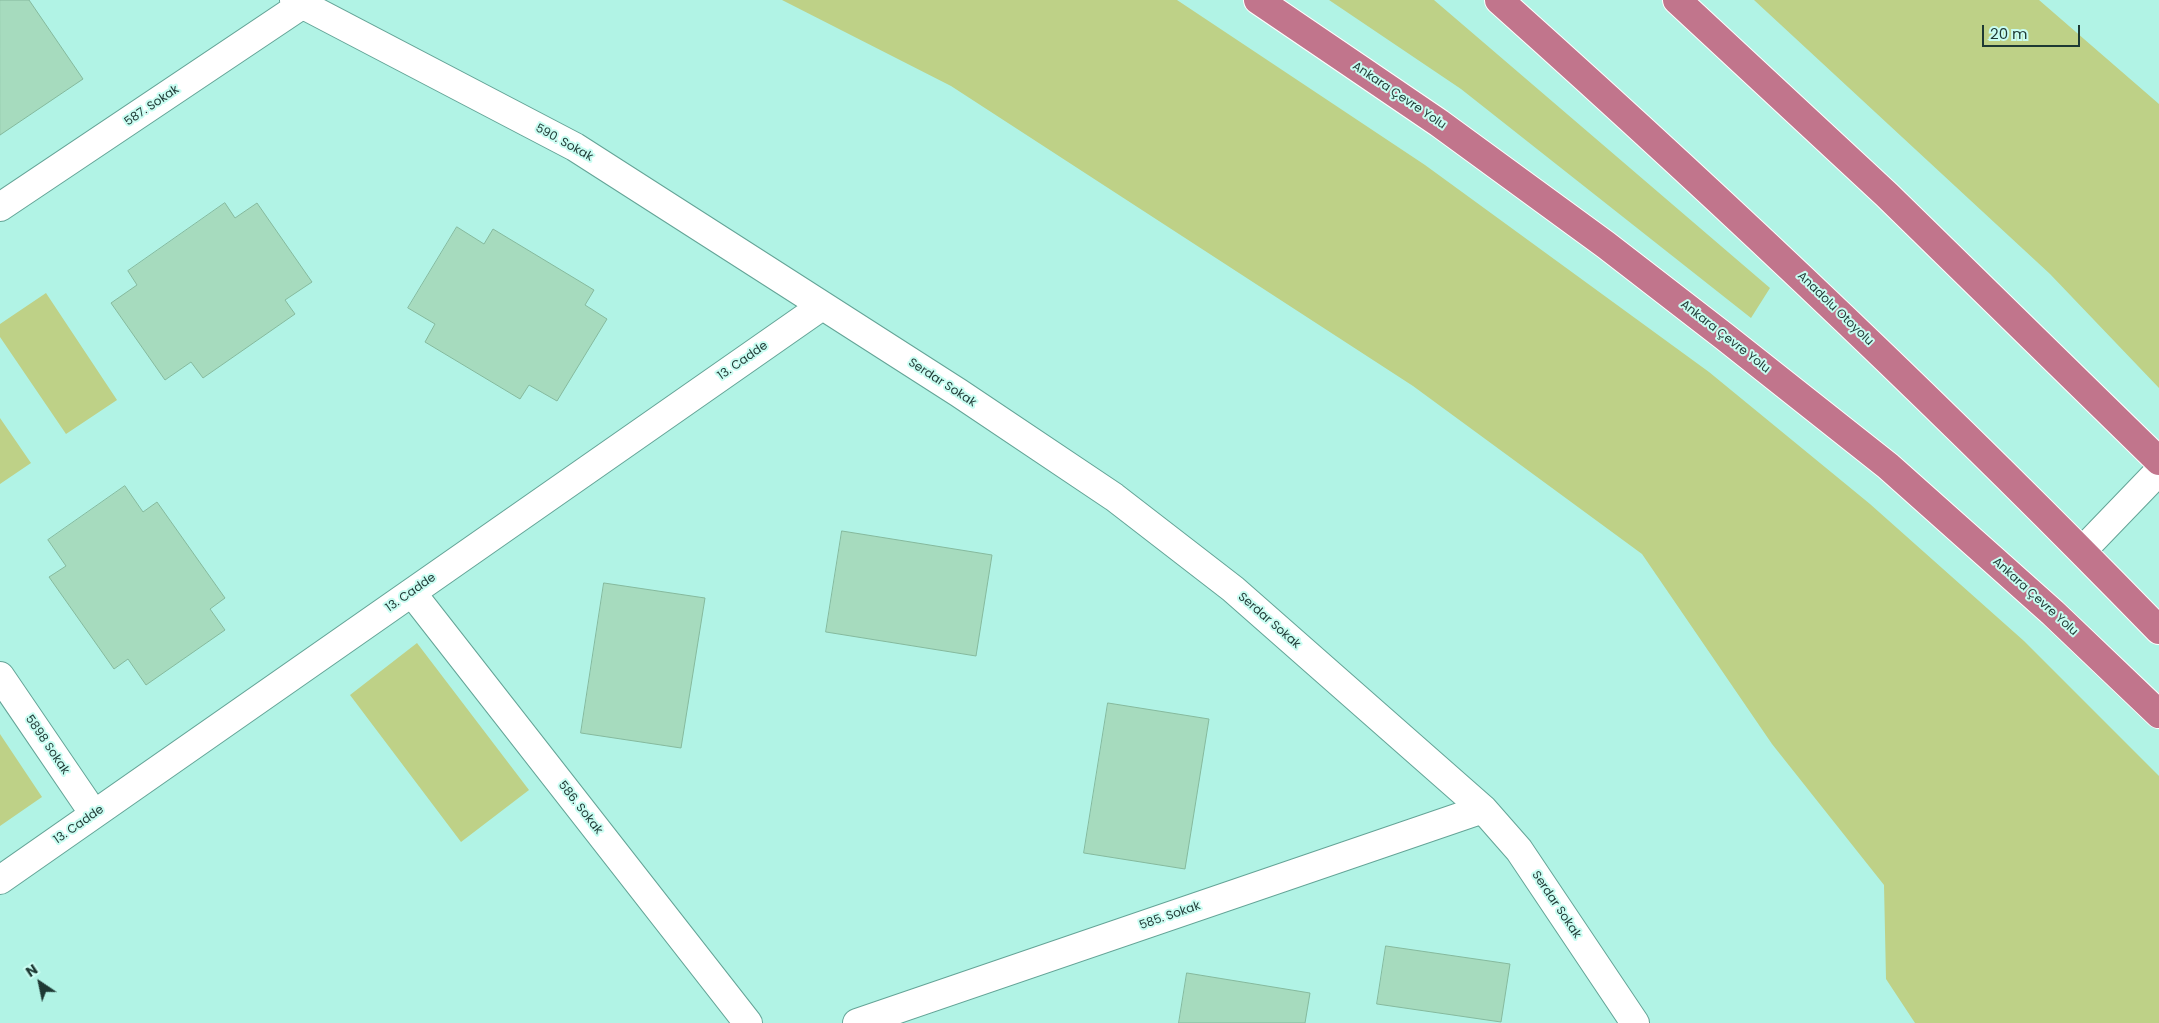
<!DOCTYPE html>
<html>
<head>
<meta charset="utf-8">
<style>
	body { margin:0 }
	#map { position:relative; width:2159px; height:1023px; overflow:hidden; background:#b1f3e5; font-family:Poppins,sans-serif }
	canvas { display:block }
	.north { position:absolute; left:15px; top:958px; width:50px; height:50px; -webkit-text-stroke:4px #c9fdf2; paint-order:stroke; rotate:326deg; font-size:14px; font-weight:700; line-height:20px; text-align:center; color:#1e3934 }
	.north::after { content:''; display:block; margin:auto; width:18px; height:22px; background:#1e3934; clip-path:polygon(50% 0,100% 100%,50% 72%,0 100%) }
	.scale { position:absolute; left:1982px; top:25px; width:98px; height:22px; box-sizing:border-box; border:2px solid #1e3934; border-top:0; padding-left:6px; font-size:15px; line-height:18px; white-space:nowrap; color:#1e3934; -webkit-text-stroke:4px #c9fdf2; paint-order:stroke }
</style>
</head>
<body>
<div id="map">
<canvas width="2159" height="1023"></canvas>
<div class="north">N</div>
<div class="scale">20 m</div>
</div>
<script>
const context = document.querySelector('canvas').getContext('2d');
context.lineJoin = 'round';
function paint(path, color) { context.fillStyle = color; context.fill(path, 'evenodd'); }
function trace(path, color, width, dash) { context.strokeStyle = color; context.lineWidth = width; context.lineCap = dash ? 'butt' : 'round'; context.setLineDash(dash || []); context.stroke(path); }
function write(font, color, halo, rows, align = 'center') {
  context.font = font + ' Poppins,sans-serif'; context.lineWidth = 4; context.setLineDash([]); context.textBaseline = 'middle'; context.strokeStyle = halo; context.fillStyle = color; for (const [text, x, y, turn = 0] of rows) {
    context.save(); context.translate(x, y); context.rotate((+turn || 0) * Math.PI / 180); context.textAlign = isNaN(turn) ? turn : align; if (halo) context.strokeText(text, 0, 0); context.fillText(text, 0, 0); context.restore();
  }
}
const green = new Path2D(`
	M 782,0 L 1177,0 L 1425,165 L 1709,372 L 1870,504 L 2024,641 L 2159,776 L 2159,1023 L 1915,1023 L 1886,979 L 1884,885 L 1772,744 L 1642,554 L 1413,386 L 951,86 Z
	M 1329,0 L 1434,0 L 1770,288 L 1751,318 L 1461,89 Z
	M 1754,0 L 2039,0 L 2159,104 L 2159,388 L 2050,274 Z
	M 46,293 L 117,400 L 66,434 L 0,337 L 0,324 Z
	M 0,418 L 31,463 L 0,484 Z
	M 417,643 L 529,790 L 461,842 L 350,695 Z
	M 0,734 L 42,797 L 0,826 Z`);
const building = new Path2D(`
	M 0,0 L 29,0 L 83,79 L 0,135 Z
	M 225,203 L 235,218 L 257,203 L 312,282 L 285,300 L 295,314 L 203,378 L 191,362 L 165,380 L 111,303 L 137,285 L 128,271 Z
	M 457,227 L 484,244 L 493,229 L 594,290 L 585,305 L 607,319 L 557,401 L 529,385 L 520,399 L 425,342 L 435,324 L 408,308 Z
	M 125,486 L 143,512 L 157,502 L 225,598 L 210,609 L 225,630 L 146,685 L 128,659 L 114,669 L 49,577 L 66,566 L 48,540 Z
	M 842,531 L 992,555 L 976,656 L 826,632 Z
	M 604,583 L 705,598 L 681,748 L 581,733 Z
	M 1108,703 L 1209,719 L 1185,869 L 1084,853 Z
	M 1386,946 L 1510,964 L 1501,1022 L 1377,1004 Z
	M 1187,973 L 1310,993 L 1305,1023 L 1179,1023 Z`);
const minor = new Path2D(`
	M 294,0 L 575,147 L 959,393 L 1114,497 L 1233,589 L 1483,809 L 1519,850 L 1635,1023
	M 0,207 L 303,4
	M 2082,551 L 2159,471
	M 412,593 L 748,1023
	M 0,676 L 94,814
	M 0,880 L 822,306
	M 857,1023 L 1483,809`);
const highway = new Path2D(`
	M 1258,0 L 1439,123 L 1606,245 L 1725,337 L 1888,466 L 2053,613 L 2159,714
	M 1499,0 C 1726,203 1947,412 2159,630
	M 1677,0 L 1887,195 L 2159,461`);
const streetNames = [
	["Ankara Çevre Yolu",1399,96,34],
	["587. Sokak",152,106,-34],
	["590. Sokak",564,143,29],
	["Anadolu Otoyolu",1835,309,44],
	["Ankara Çevre Yolu",1725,337,38],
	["13. Cadde",743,361,-35],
	["Serdar Sokak",942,383,33],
	["13. Cadde",411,593,-35],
	["Ankara Çevre Yolu",2035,597,42],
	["Serdar Sokak",1269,621,41],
	["5898 Sokak",47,745,56],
	["586. Sokak",580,808,52],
	["13. Cadde",79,825,-35],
	["Serdar Sokak",1556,905,56],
	["585. Sokak",1170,916,-19]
];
paint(green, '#bed187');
paint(building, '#a6dbbe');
trace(building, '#85b99d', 1);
trace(minor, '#64a497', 30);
trace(highway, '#fff', 30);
trace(minor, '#fff', 28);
trace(highway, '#c1758c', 28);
write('12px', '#1e3934', '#c9fdf2', streetNames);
</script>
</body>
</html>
